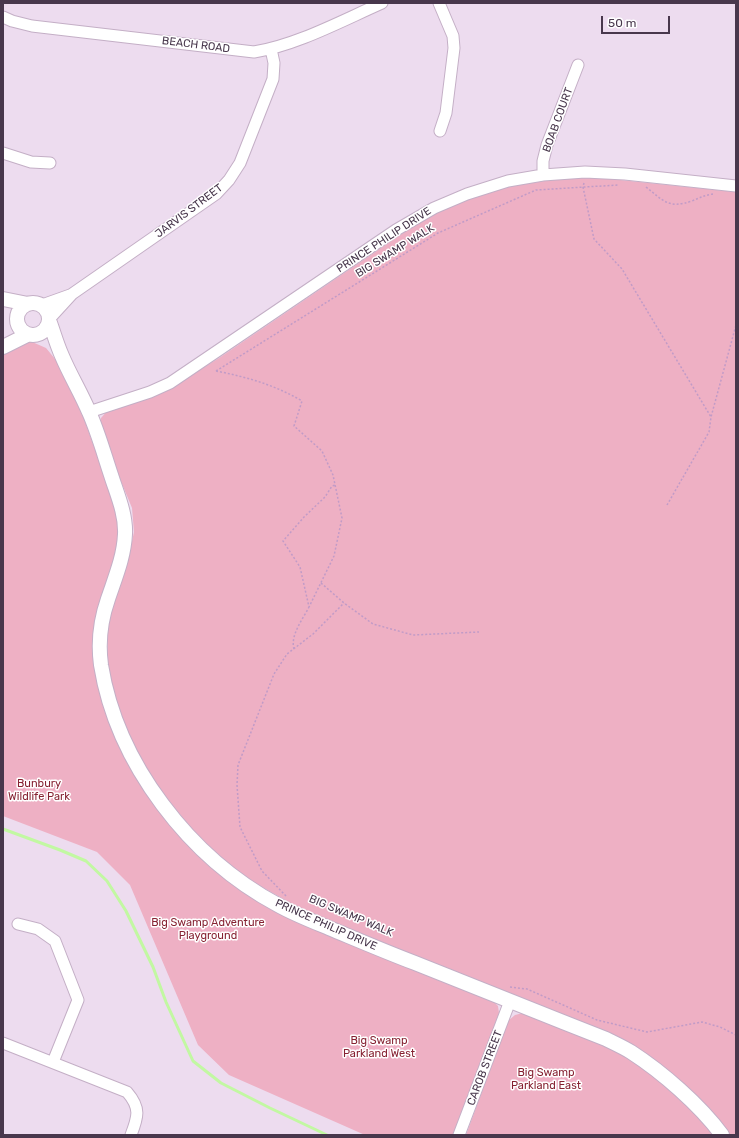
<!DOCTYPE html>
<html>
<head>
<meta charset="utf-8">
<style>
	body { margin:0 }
	#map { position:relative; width:739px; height:1138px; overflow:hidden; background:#f6eaf7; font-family:Rubik,sans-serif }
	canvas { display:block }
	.frame { position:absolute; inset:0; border:4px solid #48374c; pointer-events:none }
	.scale { position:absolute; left:601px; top:16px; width:69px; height:18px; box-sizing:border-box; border:2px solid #48374c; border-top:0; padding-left:5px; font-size:12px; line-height:14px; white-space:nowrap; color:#48374c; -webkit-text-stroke:3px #fff; paint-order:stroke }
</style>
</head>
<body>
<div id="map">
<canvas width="739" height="1138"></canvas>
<div class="frame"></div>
<div class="scale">50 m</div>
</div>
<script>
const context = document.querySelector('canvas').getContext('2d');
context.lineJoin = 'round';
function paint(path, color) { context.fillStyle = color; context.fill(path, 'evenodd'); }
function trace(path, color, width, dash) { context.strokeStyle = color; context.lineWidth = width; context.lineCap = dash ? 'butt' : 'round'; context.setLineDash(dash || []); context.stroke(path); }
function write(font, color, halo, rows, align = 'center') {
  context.font = font + ' Rubik,sans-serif'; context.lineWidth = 3; context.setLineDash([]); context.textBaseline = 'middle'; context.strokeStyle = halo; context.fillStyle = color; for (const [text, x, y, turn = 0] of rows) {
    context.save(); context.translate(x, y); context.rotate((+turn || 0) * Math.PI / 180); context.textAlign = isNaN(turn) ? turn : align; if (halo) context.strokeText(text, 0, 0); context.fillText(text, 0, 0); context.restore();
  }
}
const residential = new Path2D(`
	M 3,3 L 736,3 L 736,1135 L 3,1135 Z`);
const green = new Path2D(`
	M 563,178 L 601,178 L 736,192 L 736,1135 L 729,1135 L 700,1104 L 637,1049 L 622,1039 L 366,937 L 303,910 L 246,878 L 201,840 L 155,784 L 117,713 L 107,666 L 108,622 L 114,597 L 127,565 L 134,532 L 132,508 L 99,428 L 101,418 L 108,410 L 164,392 L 219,358 L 406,231 L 442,210 L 477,196 L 507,187 Z
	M 30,341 L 46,348 L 60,365 L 83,416 L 118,514 L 119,539 L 95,636 L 142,782 L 165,820 L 217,870 L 493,1001 L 498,1006 L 499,1013 L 454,1135 L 365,1135 L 229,1075 L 198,1045 L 130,885 L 97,852 L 3,816 L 3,353 L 14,346 Z
	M 523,1013 L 605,1043 L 630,1056 L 664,1082 L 716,1135 L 466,1135 L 508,1021 L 515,1015 Z`);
const stream = new Path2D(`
	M 3,829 L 60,850 L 86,861 L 107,881 L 126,911 L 153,967 L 166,1002 L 193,1061 L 221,1083 L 270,1108 L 327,1135`);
const path = new Path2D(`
	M 584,183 L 583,187 L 594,239 L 622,269 L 711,417
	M 646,187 C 664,201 668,209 692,201 C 699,198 705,195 713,194
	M 216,371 L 438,233 L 536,190 L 618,185
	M 216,371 C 247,377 275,385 302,401 L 294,426 L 322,451 L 333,475 L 342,518 L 334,556 L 309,607 L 300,567 L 283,541 L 304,517 L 325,497 L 332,486 L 336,485
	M 667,505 L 709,432 L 711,417 L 736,325
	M 321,583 L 344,603 L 373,624 L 413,635 L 479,632
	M 294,649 C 290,635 303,619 309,607
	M 286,896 L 262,871 L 240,827 L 237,785 L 238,765 L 274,674 L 287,654 L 313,634 L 344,603
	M 510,987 L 527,989 L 597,1020 L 647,1032 L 702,1022 L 720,1027 L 736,1035`);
const minor = new Path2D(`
	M 439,3 L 453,36 L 454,48 L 446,113 L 440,131
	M 3,17 L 12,21 L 32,26 L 254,52 C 297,45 341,21 382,3
	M 3,153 L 31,162 L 50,163
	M 543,175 L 543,161 L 547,145 L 578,65
	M 42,305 L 70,295
	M 50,318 L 72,294 L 216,194 L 229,180 L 240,163 L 273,79 L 274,63 L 271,49
	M 89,412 L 150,392 L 170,383 L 396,230 L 434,208 L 467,194 L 508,181 L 543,175 L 585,172 L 625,174 L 736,186
	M 18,924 L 38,929 L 55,941 L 78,1000 L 53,1062
	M 3,1043 L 127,1092 C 141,1108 138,1117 131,1135
	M 459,1135 L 510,1001`);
const tertiary = new Path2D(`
	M 3,299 L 28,304
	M17 319a16 16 0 1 1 32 0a16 16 0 1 1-32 0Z
	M 50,323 C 54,334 57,345 62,356 C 70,375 81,393 89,412 C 98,432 104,454 111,475 C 117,494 126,514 125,534 C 124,557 115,578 108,599 C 101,619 98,643 101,665 C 117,764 190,858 278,905 C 294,914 312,921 329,928 C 358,940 386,952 415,963 C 478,988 542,1014 606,1039 C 614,1043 623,1047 631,1052 C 662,1072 700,1105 722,1135
	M 3,347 L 27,335`);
const streetNames = [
	["BEACH ROAD",196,45,7],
	["BOAB COURT",558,120,-70],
	["JARVIS STREET",189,211,-37],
	["PRINCE PHILIP DRIVE",384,240,-33],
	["BIG SWAMP WALK",395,251,-32],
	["BIG SWAMP WALK",351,916,23],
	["PRINCE PHILIP DRIVE",326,925,24],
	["CAROB STREET",485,1068,-69]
];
const parkNames = [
	["Bunbury",39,784],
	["Wildlife Park",39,797],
	["Big Swamp Adventure",208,923],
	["Playground",208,936],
	["Big Swamp",379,1041],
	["Parkland West",379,1054],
	["Big Swamp",546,1073],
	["Parkland East",546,1086]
];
paint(residential, '#eddcef');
paint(green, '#eeb0c4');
trace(stream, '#c2f8a2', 3);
trace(minor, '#c4afc6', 13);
trace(tertiary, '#c4afc6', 16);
trace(path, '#c19bc7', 1.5, [2, 2]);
trace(minor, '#fff', 11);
trace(tertiary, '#fff', 14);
write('11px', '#48374c', '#fff', streetNames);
write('11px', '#862232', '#fff', parkNames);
</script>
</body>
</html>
